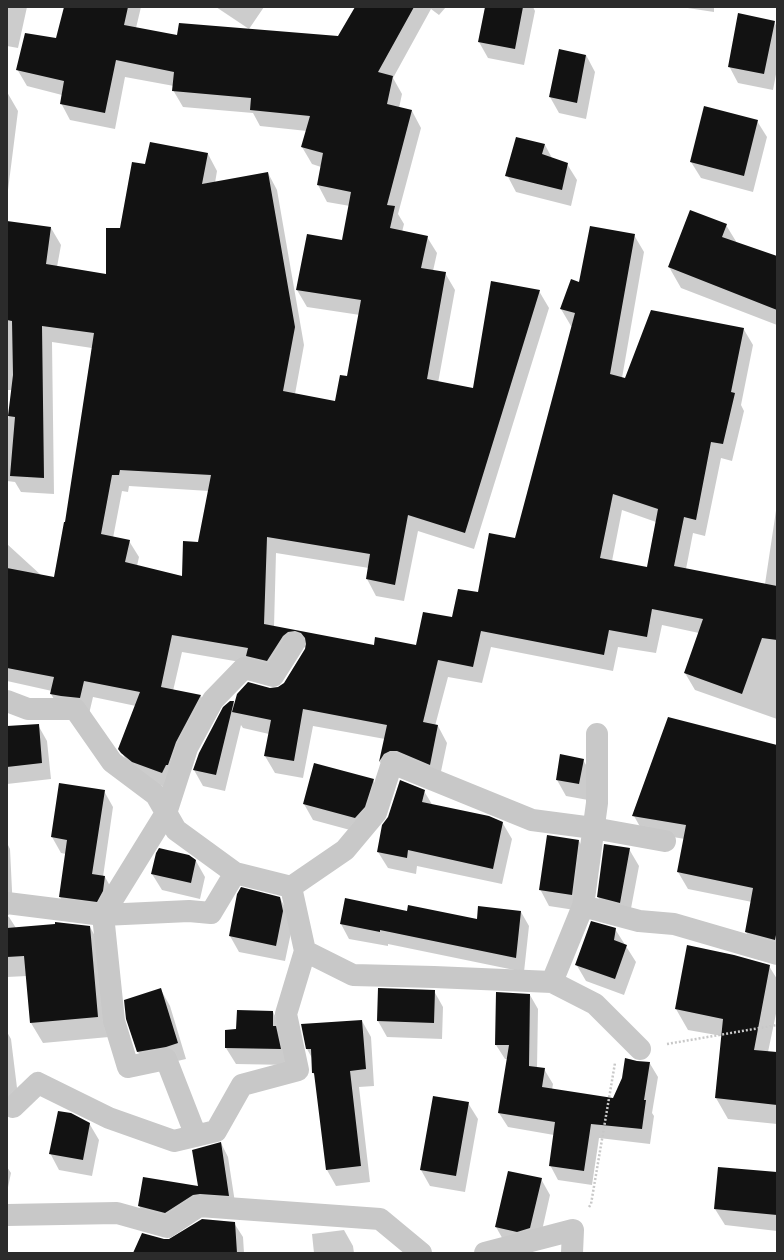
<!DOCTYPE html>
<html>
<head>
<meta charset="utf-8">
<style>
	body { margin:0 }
	#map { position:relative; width:784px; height:1260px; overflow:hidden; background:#fff; font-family:Lato,sans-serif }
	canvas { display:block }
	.frame { position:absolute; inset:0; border:8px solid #2b2b2b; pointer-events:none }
</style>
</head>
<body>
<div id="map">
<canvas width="784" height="1260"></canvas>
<div class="frame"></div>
</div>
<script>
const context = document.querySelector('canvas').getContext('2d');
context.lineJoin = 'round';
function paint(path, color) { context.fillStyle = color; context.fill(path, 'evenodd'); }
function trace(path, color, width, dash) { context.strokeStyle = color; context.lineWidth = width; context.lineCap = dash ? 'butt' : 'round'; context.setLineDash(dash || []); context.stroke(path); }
const shadow = new Path2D(`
	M 7,7 L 27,7 L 18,48 L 7,46 Z
	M 65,7 L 141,7 L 136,28 L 178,36 L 339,37 L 356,7 L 446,7 L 439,15 L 431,9 L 393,78 L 402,94 L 399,108 L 412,111 L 421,128 L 398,214 L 404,224 L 402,232 L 427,237 L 437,253 L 433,271 L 445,273 L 455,290 L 438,383 L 474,390 L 539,291 L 549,308 L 474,549 L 418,531 L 404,601 L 376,596 L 367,579 L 369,568 L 276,553 L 274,627 L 374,646 L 417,646 L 453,619 L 479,594 L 516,540 L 572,326 L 571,326 L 561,309 L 580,284 L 634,235 L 644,252 L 622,378 L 625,379 L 743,328 L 753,345 L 741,405 L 744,411 L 732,461 L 721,458 L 705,536 L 693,533 L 686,569 L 765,584 L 777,504 L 777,719 L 695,690 L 685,673 L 699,633 L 662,625 L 656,653 L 618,647 L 613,671 L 491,647 L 482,683 L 448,677 L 435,726 L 438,726 L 447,743 L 439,781 L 407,768 L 389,777 L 380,762 L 385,739 L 313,726 L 303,778 L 275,773 L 265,756 L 269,734 L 243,728 L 241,725 L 225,791 L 203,786 L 194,770 L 233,702 L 235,705 L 270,689 L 278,688 L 284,684 L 306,647 L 298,649 L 277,678 L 252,664 L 182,652 L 173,691 L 201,696 L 210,713 L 172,790 L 143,778 L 129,766 L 120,749 L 136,706 L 93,697 L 89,714 L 61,711 L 51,694 L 52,691 L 7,681 L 7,544 L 53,586 L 66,523 L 92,348 L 52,342 L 54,494 L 21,492 L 15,482 L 7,481 L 7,427 L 12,390 L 7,390 L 7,232 L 51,228 L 61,245 L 57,267 L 107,275 L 120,229 L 146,166 L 208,154 L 217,171 L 215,183 L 268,173 L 277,190 L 304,345 L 295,394 L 336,402 L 348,377 L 360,315 L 307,307 L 297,290 L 343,241 L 350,206 L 327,202 L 318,185 L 321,167 L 312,164 L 302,147 L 307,131 L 260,126 L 253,113 L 183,107 L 173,90 L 174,86 L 125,77 L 115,129 L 70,120 L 61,103 L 62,95 L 27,86 L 17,69 L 57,40 ZM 129,486 L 209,491 L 199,543 L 183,578 L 137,566 L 139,557 L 129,541 L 113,538 L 122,491 L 128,492 ZM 622,510 L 656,522 L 647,568 L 612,561 Z
	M 216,7 L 264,7 L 249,29 Z
	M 486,7 L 533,7 L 535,11 L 524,65 L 488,58 L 479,42 Z
	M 681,7 L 714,7 L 714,12 Z
	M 774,22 L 777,27 L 777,69 L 773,90 L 738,83 L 729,66 Z
	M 586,55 L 595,72 L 586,119 L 559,113 L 550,97 Z
	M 7,92 L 18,111 L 7,198 Z
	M 757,121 L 767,137 L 753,192 L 701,178 L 691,162 Z
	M 545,145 L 552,158 L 567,164 L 577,180 L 571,206 L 516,192 L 507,175 Z
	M 726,225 L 737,243 L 777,257 L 777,325 L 681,288 L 669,267 Z
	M 38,725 L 47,741 L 51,779 L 7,784 L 7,727 Z
	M 777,746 L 777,954 L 756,948 L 746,932 L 752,902 L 688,889 L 678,872 L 685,839 L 643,832 L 634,816 Z
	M 583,760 L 593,776 L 588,800 L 566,796 L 557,780 Z
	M 373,780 L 382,796 L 365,834 L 313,820 L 304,804 Z
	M 104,791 L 113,807 L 103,877 L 105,877 L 114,893 L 106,917 L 69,913 L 60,897 L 66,854 L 61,853 L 52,837 Z
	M 424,791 L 433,806 L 502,822 L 512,839 L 502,884 L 417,866 L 416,874 L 388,868 L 378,852 Z
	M 579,841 L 588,857 L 581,911 L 549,906 L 540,889 Z
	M 7,843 L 10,849 L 13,911 L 7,916 L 9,917 L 16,928 L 90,927 L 101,947 L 109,1037 L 43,1043 L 31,1023 L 27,976 L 7,977 Z
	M 629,849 L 639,866 L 629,919 L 607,913 L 598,897 Z
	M 196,861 L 205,877 L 200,899 L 162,890 L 152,874 Z
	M 280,898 L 289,915 L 292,928 L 285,961 L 239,952 L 230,936 Z
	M 408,912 L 477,920 L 521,912 L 529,926 L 524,972 L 388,944 L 388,946 L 349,939 L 341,924 Z
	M 615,929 L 636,962 L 624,995 L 586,981 L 576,964 Z
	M 769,966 L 777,979 L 777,1009 L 768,1052 L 777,1053 L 777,1124 L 728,1119 L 716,1098 L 722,1036 L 688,1030 L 676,1009 Z
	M 379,989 L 434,991 L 443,1007 L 442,1039 L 387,1037 L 378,1021 Z
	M 161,990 L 170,1006 L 186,1059 L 147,1068 L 138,1052 L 127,1018 Z
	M 530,995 L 538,1009 L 537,1068 L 544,1069 L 553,1084 L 552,1090 L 614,1099 L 637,1062 L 649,1062 L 658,1077 L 652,1113 L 654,1116 L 650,1144 L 599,1138 L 592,1185 L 558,1180 L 550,1165 L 554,1135 L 508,1127 L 499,1113 L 508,1059 L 505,1059 L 496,1045 Z
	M 273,1012 L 282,1028 L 289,1065 L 236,1064 L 226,1048 L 237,1030 Z
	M 362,1021 L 371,1037 L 374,1086 L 359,1087 L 370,1182 L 336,1186 L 327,1170 L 316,1077 L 313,1073 L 312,1058 L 307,1049 Z
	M 7,1032 L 11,1039 L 19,1104 L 7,1105 Z
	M 468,1103 L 478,1119 L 465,1192 L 430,1186 L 421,1170 Z
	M 89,1123 L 99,1140 L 92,1176 L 59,1170 L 50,1153 Z
	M 221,1143 L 228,1157 L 236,1209 L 147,1219 L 139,1206 L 199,1188 Z
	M 7,1167 L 11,1173 L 7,1192 Z
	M 719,1168 L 777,1173 L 777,1231 L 725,1225 L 715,1209 Z
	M 541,1179 L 550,1195 L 539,1244 L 505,1243 L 496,1227 Z
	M 234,1223 L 243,1237 L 244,1253 L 134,1253 L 169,1240 Z
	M 344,1230 L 353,1246 L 354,1253 L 314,1253 L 312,1234 Z`);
const building = new Path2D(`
	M 64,7 L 128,7 L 124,25 L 177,35 L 179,23 L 338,36 L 355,7 L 414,7 L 378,72 L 393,76 L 387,104 L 412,110 L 387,205 L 395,206 L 390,228 L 428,236 L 421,268 L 446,272 L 427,379 L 473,388 L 491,281 L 540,290 L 465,533 L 408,515 L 395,585 L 366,579 L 370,554 L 267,537 L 264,624 L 374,645 L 375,637 L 416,645 L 423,612 L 452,617 L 458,589 L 478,592 L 489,533 L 515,538 L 575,313 L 560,309 L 571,279 L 579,282 L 590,226 L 635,234 L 610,374 L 625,378 L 651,310 L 744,328 L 731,392 L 735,393 L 723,444 L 711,442 L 696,520 L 684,517 L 674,566 L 777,586 L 777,640 L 762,638 L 742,694 L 684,673 L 703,619 L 652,609 L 647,637 L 609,630 L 604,655 L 481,631 L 473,667 L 438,660 L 423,722 L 438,725 L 430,765 L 397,751 L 390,751 L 384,754 L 379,762 L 387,725 L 303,709 L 294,761 L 264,756 L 271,720 L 232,712 L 237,694 L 248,682 L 270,688 L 278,687 L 284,683 L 305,649 L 306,644 L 305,638 L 301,633 L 295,631 L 288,632 L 283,636 L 267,661 L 246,656 L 248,648 L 172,635 L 161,687 L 201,695 L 176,742 L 168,765 L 166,765 L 162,773 L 132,762 L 121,753 L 118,749 L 140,692 L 84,681 L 80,698 L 61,696 L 50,694 L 54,677 L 7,668 L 7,568 L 54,577 L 64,522 L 65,522 L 94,333 L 42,326 L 44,478 L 10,476 L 15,417 L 8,416 L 13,375 L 12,321 L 7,320 L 7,221 L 51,227 L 46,264 L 106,274 L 106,228 L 120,228 L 132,162 L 145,164 L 150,142 L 208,153 L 202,184 L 268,172 L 295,327 L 283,391 L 335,401 L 340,375 L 347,376 L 361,300 L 296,290 L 307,234 L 342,240 L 351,192 L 317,185 L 323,153 L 301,147 L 310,116 L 250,110 L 251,98 L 172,91 L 174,72 L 116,60 L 105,113 L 60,104 L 64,81 L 16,70 L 25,33 L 56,38 ZM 120,470 L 211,475 L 198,542 L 183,541 L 182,576 L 125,562 L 130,540 L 101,534 L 112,475 L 119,475 ZM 613,494 L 658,509 L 647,567 L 600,558 Z
	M 485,7 L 523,7 L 515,49 L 478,42 Z
	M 738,13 L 775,21 L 764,74 L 728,67 Z
	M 559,49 L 586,55 L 577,103 L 549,97 Z
	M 704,106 L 758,120 L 744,176 L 690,162 Z
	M 516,137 L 545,144 L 542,154 L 568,163 L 562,190 L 505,176 Z
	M 690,210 L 727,224 L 722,237 L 777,256 L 777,310 L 668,267 Z
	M 230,701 L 234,701 L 216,775 L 193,770 L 199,753 L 223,707 Z
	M 668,717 L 777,745 L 777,930 L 775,940 L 745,932 L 753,888 L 677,872 L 686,825 L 632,816 Z
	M 39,724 L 42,763 L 7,767 L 7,726 Z
	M 560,754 L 584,759 L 579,784 L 556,780 Z
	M 314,763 L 374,779 L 365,807 L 355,818 L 303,804 Z
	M 400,780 L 425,790 L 422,802 L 489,816 L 503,822 L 493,869 L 408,850 L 407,858 L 377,852 L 382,825 L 388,817 Z
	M 59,783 L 105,790 L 92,874 L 105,876 L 103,891 L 97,902 L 59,897 L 67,840 L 51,837 Z
	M 547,835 L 579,840 L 572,895 L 539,890 Z
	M 604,844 L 630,848 L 620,903 L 597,897 Z
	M 159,848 L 189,855 L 196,860 L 191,883 L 151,874 L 156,853 Z
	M 241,887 L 280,897 L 283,911 L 276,946 L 229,936 L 237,894 Z
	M 345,898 L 407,911 L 408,905 L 477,919 L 478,906 L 521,911 L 516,958 L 380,930 L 380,932 L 340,924 Z
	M 591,921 L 616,928 L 614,940 L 627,945 L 615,979 L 575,965 Z
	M 55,922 L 90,926 L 98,1017 L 30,1023 L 24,956 L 7,957 L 7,928 L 55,924 Z
	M 687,945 L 734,955 L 770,965 L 754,1050 L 777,1052 L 777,1105 L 715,1098 L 723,1019 L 675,1009 Z
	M 161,988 L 178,1043 L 166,1047 L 137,1052 L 126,1019 L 124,1000 Z
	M 378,988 L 435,990 L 434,1023 L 377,1021 Z
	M 496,992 L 530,994 L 529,1066 L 545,1068 L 542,1087 L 613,1098 L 622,1078 L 625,1058 L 637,1061 L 650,1062 L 644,1100 L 646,1100 L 642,1129 L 591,1124 L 584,1171 L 549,1166 L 555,1122 L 498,1113 L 509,1045 L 495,1045 Z
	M 237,1010 L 273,1011 L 273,1026 L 276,1026 L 281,1049 L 225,1048 L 225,1030 L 236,1029 Z
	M 362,1020 L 366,1069 L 350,1071 L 361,1166 L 326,1170 L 314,1073 L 312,1073 L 311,1049 L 306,1049 L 301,1024 Z
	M 433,1096 L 469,1102 L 456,1176 L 420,1170 Z
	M 58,1111 L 71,1113 L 90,1123 L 83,1160 L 49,1154 Z
	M 221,1142 L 229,1196 L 200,1194 L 193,1195 L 165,1213 L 138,1206 L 143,1177 L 198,1186 L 192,1150 Z
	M 718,1167 L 777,1172 L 777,1215 L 714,1209 Z
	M 508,1171 L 542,1178 L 530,1228 L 517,1232 L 495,1227 Z
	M 202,1219 L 235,1222 L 237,1253 L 133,1253 L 142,1233 L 164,1239 L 169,1239 Z`);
const path = new Path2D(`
	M 667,1044 L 777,1025
	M 589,1207 L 591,1204 L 615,1063`);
const minor = new Path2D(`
	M 7,701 L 28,709 L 75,709 L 112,762 L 156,795 L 176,830 L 235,873 L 291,887
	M 7,903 L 103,915 L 189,911 L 211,913 L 235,873
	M 583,906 L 639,921 L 674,924 L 777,954
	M 305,951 L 353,975 L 434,977 L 552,982 L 595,1004 L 640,1049
	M 552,982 L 583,906 L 597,803 L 597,734
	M 13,1107 L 38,1083 L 109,1118 L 174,1141 L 216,1131 L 242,1085 L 298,1070 L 286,1014 L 305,951 L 291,887 L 345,850 L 376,813 L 392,763 L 532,820 L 593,828 L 665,841
	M 196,1136 L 166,1059 L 128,1067 L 114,1021 L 103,915 L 166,813 L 187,748 L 213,700 L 244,668 L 273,676 L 294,643
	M 7,1215 L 117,1213 L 167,1227 L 199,1206 L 380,1219 L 421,1253
	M 485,1253 L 573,1230 L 572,1253`);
paint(shadow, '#0003');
paint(building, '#121212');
trace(path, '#c8c8c8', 2.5, [2, 2]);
trace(minor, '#c8c8c8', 22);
</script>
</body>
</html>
